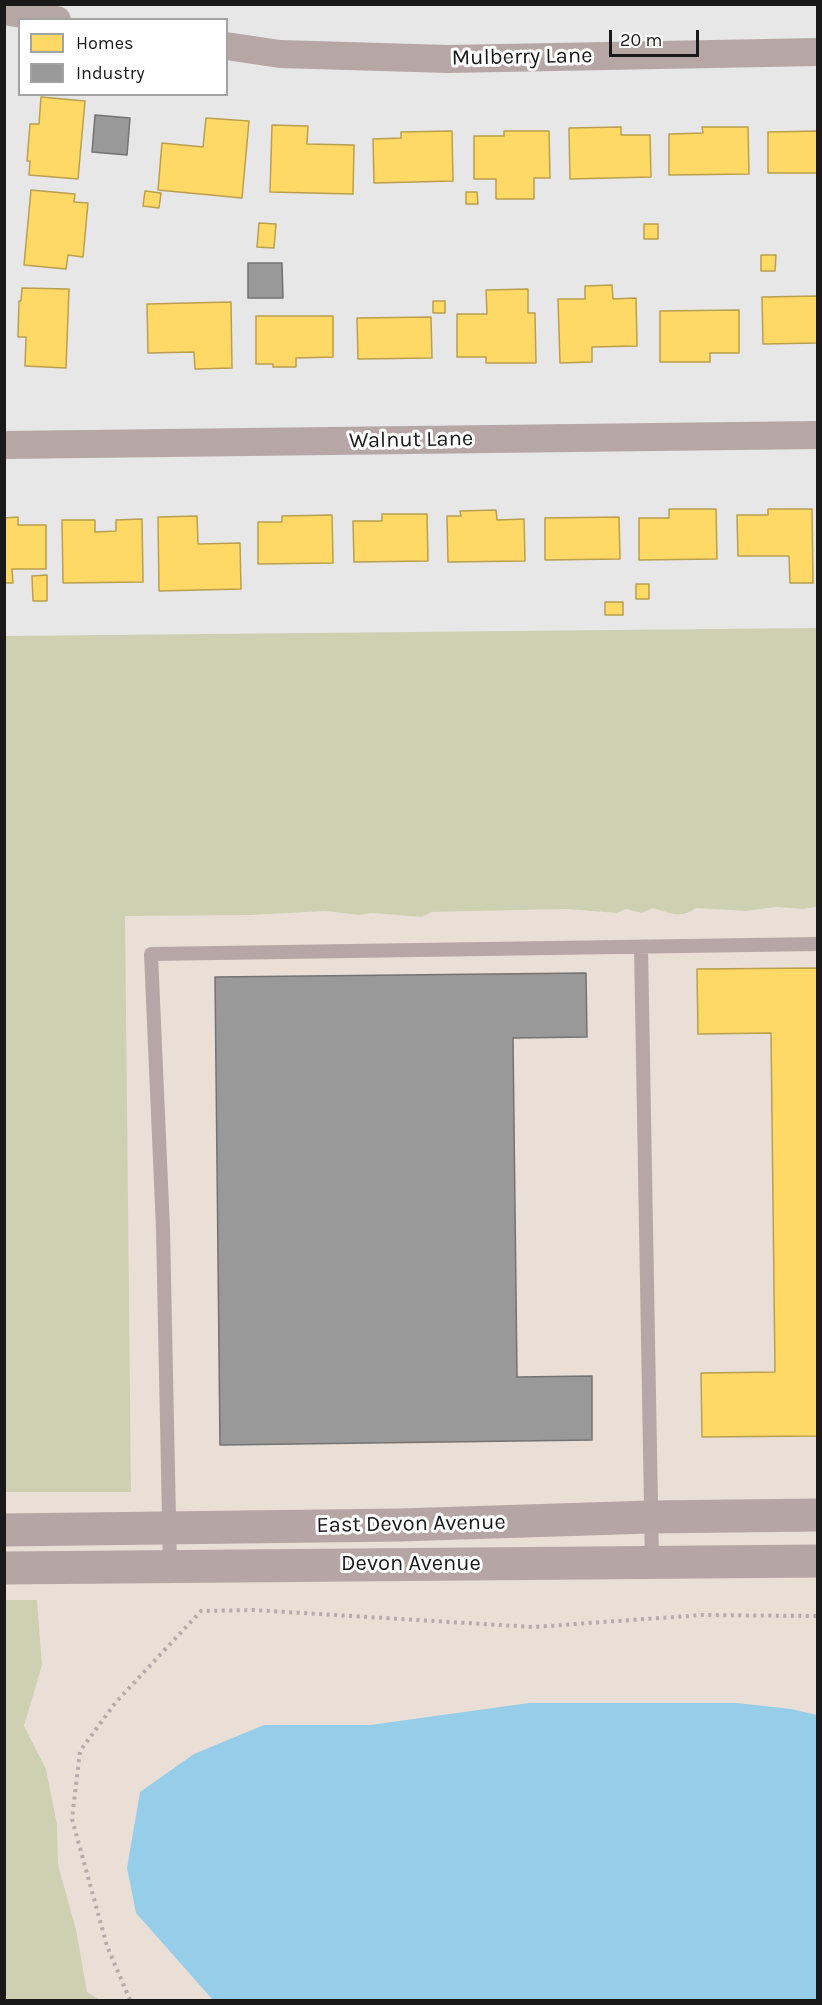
<!DOCTYPE html>
<html>
<head>
<meta charset="utf-8">
<style>
	body { margin:0 }
	#map { position:relative; width:822px; height:2005px; overflow:hidden; background:#e7e7e7; font-family:Karla,sans-serif }
	canvas { display:block }
	.frame { position:absolute; inset:0; border:6px solid #19191a; pointer-events:none }
	.legend { position:absolute; left:18px; top:18px; width:210px; height:78px; box-sizing:border-box; background:#fff; border:2px solid #a3a3a3; margin:0; padding:8px 10px; list-style:none; font-size:18px; color:#19191a }
	.legend li { display:flex; align-items:center; gap:12px; height:30px }
	.legend b { width:30px; border:2px solid #a3a3a3 }
	.scale { position:absolute; left:609px; top:30px; width:90px; height:27px; box-sizing:border-box; border:3px solid #19191a; border-top:0; padding-left:8px; font-size:18px; line-height:21px; white-space:nowrap; color:#19191a; -webkit-text-stroke:4px #fff; paint-order:stroke }
</style>
</head>
<body>
<div id="map">
<canvas width="822" height="2005"></canvas>
<div class="frame"></div>
<ul class="legend">
<li><b style="height:16px;background:#ffd966"></b>Homes</li>
<li><b style="height:16px;background:#999"></b>Industry</li>
</ul>
<div class="scale">20 m</div>
</div>
<script>
const context = document.querySelector('canvas').getContext('2d');
context.lineJoin = 'round';
function paint(path, color) { context.fillStyle = color; context.fill(path, 'evenodd'); }
function trace(path, color, width, dash) { context.strokeStyle = color; context.lineWidth = width; context.lineCap = dash ? 'butt' : 'round'; context.setLineDash(dash || []); context.stroke(path); }
function write(font, color, halo, rows, align = 'center') {
  context.font = font + ' Karla,sans-serif'; context.lineWidth = 6; context.setLineDash([]); context.textBaseline = 'middle'; context.strokeStyle = halo; context.fillStyle = color; for (const [text, x, y, turn = 0] of rows) {
    context.save(); context.translate(x, y); context.rotate((+turn || 0) * Math.PI / 180); context.textAlign = isNaN(turn) ? turn : align; if (halo) context.strokeText(text, 0, 0); context.fillText(text, 0, 0); context.restore();
  }
}
const industrial = new Path2D(`
	M 652,907 L 676,914 L 687,914 L 695,908 L 746,911 L 776,907 L 803,909 L 817,907 L 817,2000 L 100,2000 L 87,1992 L 76,1929 L 58,1865 L 57,1824 L 46,1769 L 24,1726 L 42,1665 L 37,1600 L 5,1600 L 5,1492 L 131,1491 L 124,915 L 252,915 L 325,911 L 359,915 L 371,913 L 422,917 L 431,912 L 567,909 L 616,913 L 626,909 L 642,913 Z`);
const green = new Path2D(`
	M 817,628 L 817,907 L 803,909 L 776,907 L 746,911 L 696,908 C 680,920 669,912 652,908 L 642,913 L 626,909 L 616,913 L 567,909 L 431,912 L 422,917 L 371,913 L 359,915 L 325,911 L 252,915 L 125,916 L 131,1492 L 5,1492 L 5,636 Z
	M 5,1600 L 37,1600 L 42,1665 L 24,1726 L 46,1769 L 57,1824 L 58,1865 L 76,1929 L 87,1992 L 100,2000 L 5,2000 Z`);
const water = new Path2D(`
	M 529,1703 L 737,1703 L 791,1709 L 817,1715 L 817,1999 L 814,2000 L 213,2000 L 136,1913 L 127,1868 L 140,1792 L 194,1754 L 264,1725 L 370,1725 Z`);
const homes = new Path2D(`
	M 41,97 L 85,101 L 78,179 L 29,175 L 30,161 L 27,161 L 30,124 L 39,124 Z
	M 206,118 L 249,121 L 242,198 L 158,190 L 162,143 L 203,147 Z
	M 272,125 L 308,126 L 307,144 L 354,145 L 353,194 L 270,192 Z
	M 621,127 L 621,135 L 650,135 L 651,177 L 570,179 L 569,128 Z
	M 702,127 L 748,127 L 749,174 L 669,175 L 669,134 L 703,133 Z
	M 452,131 L 453,181 L 374,183 L 373,139 L 401,138 L 401,132 Z
	M 504,131 L 549,131 L 550,178 L 534,178 L 534,199 L 496,199 L 496,179 L 474,179 L 474,136 L 504,136 Z
	M 818,131 L 818,173 L 768,173 L 768,132 Z
	M 31,190 L 75,194 L 74,202 L 88,203 L 83,257 L 68,255 L 66,269 L 24,265 Z
	M 145,191 L 161,193 L 159,208 L 143,206 Z
	M 466,192 L 477,192 L 478,204 L 466,204 Z
	M 259,223 L 276,224 L 274,248 L 257,247 Z
	M 644,224 L 658,224 L 658,239 L 644,239 Z
	M 761,255 L 776,255 L 775,271 L 761,271 Z
	M 612,285 L 613,299 L 636,298 L 637,346 L 592,347 L 592,362 L 560,363 L 558,299 L 585,299 L 585,286 Z
	M 22,288 L 69,289 L 66,368 L 25,366 L 26,337 L 18,337 L 19,301 L 21,301 Z
	M 528,289 L 528,313 L 535,313 L 536,363 L 486,363 L 486,357 L 457,357 L 457,314 L 487,314 L 486,290 Z
	M 818,296 L 818,343 L 763,344 L 762,297 Z
	M 433,301 L 445,301 L 445,313 L 433,313 Z
	M 231,302 L 232,368 L 195,369 L 194,352 L 148,353 L 147,304 Z
	M 739,310 L 739,353 L 710,353 L 710,362 L 660,362 L 660,311 Z
	M 256,316 L 333,316 L 333,357 L 296,358 L 296,367 L 273,367 L 273,364 L 256,364 Z
	M 431,317 L 432,358 L 358,359 L 357,318 Z
	M 669,509 L 716,509 L 717,559 L 639,560 L 639,518 L 669,518 Z
	M 768,509 L 812,509 L 813,583 L 790,583 L 789,556 L 738,556 L 737,515 L 768,515 Z
	M 496,510 L 497,520 L 524,519 L 525,561 L 448,562 L 447,516 L 461,516 L 460,511 Z
	M 382,514 L 427,514 L 428,561 L 354,562 L 353,521 L 382,521 Z
	M 332,515 L 333,563 L 258,564 L 258,522 L 282,522 L 282,516 Z
	M 197,516 L 198,544 L 240,543 L 241,589 L 159,591 L 158,517 Z
	M 18,517 L 18,525 L 46,525 L 46,569 L 12,569 L 13,583 L 4,583 L 4,518 Z
	M 619,517 L 620,559 L 545,560 L 545,518 Z
	M 142,519 L 143,582 L 63,583 L 62,520 L 95,520 L 95,532 L 116,531 L 116,520 Z
	M 47,575 L 47,601 L 33,601 L 32,576 Z
	M 636,584 L 649,584 L 649,599 L 636,599 Z
	M 605,602 L 623,602 L 623,615 L 605,615 Z
	M 818,968 L 818,1436 L 702,1437 L 701,1373 L 775,1372 L 771,1033 L 698,1034 L 697,969 Z`);
const industry = new Path2D(`
	M 95,115 L 130,118 L 127,155 L 92,152 Z
	M 248,263 L 282,263 L 283,298 L 248,298 Z
	M 586,973 L 587,1037 L 513,1038 L 517,1377 L 592,1376 L 592,1440 L 220,1445 L 215,977 Z`);
const path = new Path2D(`
	M 130,2000 L 107,1946 L 72,1819 L 80,1751 L 116,1702 L 201,1611 L 253,1610 L 533,1627 L 702,1615 L 818,1616`);
const lane = new Path2D(`
	M 641,947 L 652,1562
	M 170,1567 L 163,1229 L 151,954 L 818,944`);
const street = new Path2D(`
	M 4,11 L 57,20
	M 226,46 L 280,54 L 448,59 L 818,52
	M 4,445 L 818,435`);
const secondary = new Path2D(`
	M 4,1530 L 400,1525 L 650,1517 L 818,1515
	M 4,1568 L 818,1561`);
const streetNames = [
	["Mulberry Lane",522,57,-1],
	["Walnut Lane",411,440,-1],
	["East Devon Avenue",411,1524,-1],
	["Devon Avenue",411,1564]
];
paint(industrial, '#eadfd6');
paint(green, '#cdd1b1');
paint(water, '#96cee9');
paint(homes, '#ffd966');
trace(homes, '#ba9f4f', 1.5);
paint(industry, '#999');
trace(industry, '#737373', 1.5);
trace(path, '#b5abab', 4, [3, 4.5]);
trace(lane, '#b7a6a6', 14);
trace(street, '#b7a6a6', 28);
trace(secondary, '#b6a5a5', 33);
write('22px', '#19191a', '#fff', streetNames);
</script>
</body>
</html>
